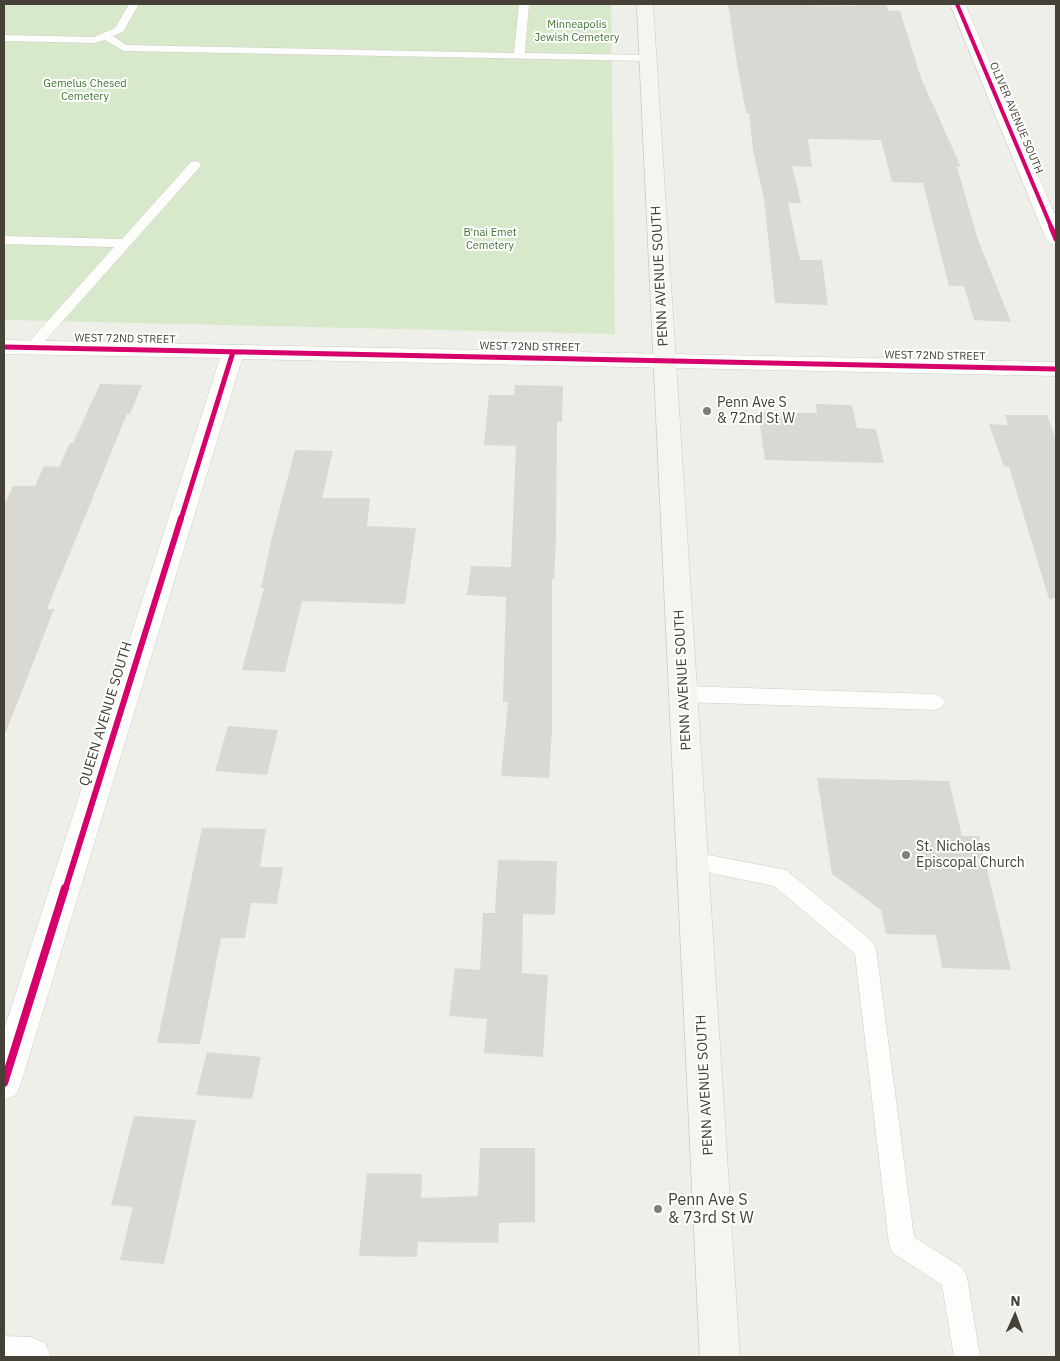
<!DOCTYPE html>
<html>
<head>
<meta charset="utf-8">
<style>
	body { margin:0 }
	#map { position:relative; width:1060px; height:1361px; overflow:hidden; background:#efefea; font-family:"IBM Plex Sans",sans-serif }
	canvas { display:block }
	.frame { position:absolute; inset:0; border:5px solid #454136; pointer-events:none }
	.north { position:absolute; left:990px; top:1291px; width:50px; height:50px; -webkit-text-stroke:4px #fff; paint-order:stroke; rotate:2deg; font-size:14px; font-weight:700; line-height:20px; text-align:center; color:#454136 }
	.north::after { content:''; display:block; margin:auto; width:18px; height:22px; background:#454136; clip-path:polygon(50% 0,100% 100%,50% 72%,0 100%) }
</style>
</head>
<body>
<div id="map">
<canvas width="1060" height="1361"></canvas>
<div class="frame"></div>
<div class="north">N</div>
</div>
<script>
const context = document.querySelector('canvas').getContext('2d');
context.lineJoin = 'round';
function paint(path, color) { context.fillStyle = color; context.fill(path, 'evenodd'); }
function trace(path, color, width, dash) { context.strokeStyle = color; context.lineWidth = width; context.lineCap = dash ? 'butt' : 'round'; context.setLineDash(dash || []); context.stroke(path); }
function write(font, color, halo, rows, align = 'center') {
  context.font = font + ' "IBM Plex Sans",sans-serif'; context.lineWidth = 4; context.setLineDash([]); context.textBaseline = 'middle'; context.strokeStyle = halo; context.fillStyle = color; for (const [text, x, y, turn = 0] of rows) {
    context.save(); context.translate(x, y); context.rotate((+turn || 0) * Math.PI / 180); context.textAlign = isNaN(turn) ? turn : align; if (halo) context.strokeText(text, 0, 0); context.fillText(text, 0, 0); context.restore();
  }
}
const green = new Path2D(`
	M 4,4 L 611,4 L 615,334 L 4,320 Z`);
const building = new Path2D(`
	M 728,4 L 857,6 L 856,5 L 886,5 L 889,11 L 900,11 L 921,78 L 961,167 L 957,167 L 978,240 L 1011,322 L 974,320 L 964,286 L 949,286 L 923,183 L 892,182 L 881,140 L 808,139 L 812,167 L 792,166 L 801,203 L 788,203 L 800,260 L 822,260 L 828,305 L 775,303 L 764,199 L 753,150 L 749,113 L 746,113 L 737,64 Z
	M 100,384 L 142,385 L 130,414 L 127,414 L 47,609 L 54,609 L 6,732 L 4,731 L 4,505 L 13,486 L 35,486 L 44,466 L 59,467 L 70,443 L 73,443 Z
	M 515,385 L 563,386 L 562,422 L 557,422 L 556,538 L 554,579 L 552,579 L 552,729 L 549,778 L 501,776 L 508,702 L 503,702 L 506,597 L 467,595 L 471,566 L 511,567 L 516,446 L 484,445 L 489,395 L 514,395 Z
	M 816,404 L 852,405 L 857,428 L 876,429 L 884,463 L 765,460 L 758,412 L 817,413 Z
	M 1005,415 L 1047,415 L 1056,440 L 1056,598 L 1049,599 L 1009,467 L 1004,467 L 989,424 L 1008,425 Z
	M 295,450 L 333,451 L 322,498 L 370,498 L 367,526 L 416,528 L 405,604 L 302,601 L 285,672 L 242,670 L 264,588 L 261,588 L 271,541 Z
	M 228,726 L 278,730 L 267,775 L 215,771 Z
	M 817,778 L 949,781 L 962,836 L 979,836 L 1011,970 L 942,968 L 936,935 L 886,934 L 881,910 L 832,874 Z
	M 202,828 L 266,829 L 260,867 L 283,867 L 277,904 L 251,903 L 245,938 L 221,938 L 200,1044 L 157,1043 Z
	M 498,860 L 557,861 L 555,915 L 523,914 L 522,973 L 548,975 L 543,1057 L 484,1053 L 487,1019 L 449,1016 L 455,968 L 480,970 L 483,913 L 495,913 Z
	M 207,1052 L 261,1057 L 252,1099 L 196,1095 Z
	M 134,1116 L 196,1120 L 164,1264 L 120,1260 L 133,1207 L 111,1205 Z
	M 480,1148 L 535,1148 L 535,1222 L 499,1223 L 498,1243 L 418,1242 L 417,1257 L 359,1256 L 367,1173 L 422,1174 L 421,1198 L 478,1196 Z`);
const lane = new Path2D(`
	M 129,4 L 139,4 L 123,32 L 113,36 L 126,45 L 514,53 L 519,4 L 529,4 L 525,53 L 648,55 L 654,58 L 648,61 L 124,51 L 105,40 L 95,43 L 4,41 L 4,35 L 94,37 L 115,28 Z
	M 195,161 L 199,162 L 201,165 L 199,168 L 37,350 L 27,350 L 25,347 L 27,344 L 114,247 L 4,244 L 4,236 L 122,239 L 191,162 Z
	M 683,686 L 935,694 L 942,697 L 945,702 L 942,707 L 935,710 L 683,702 L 676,699 L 674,694 L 676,689 Z
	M 693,852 L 786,870 L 873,942 L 876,949 L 914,1237 L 963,1268 L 967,1277 L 980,1357 L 954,1357 L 942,1285 L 893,1253 L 889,1244 L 855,954 L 774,886 L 686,868 L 683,861 L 686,854 Z`);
const street = new Path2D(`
	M 950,4 L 965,4 L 1056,217 L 1056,245 L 1049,243 L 1046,239 Z
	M 4,340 L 1056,362 L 1056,376 L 242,359 L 21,1083 L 16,1095 L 4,1100 L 4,1030 L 220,358 L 4,354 Z
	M 4,1336 L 31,1337 L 45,1343 L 51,1357 L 4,1357 Z`);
const secondary = new Path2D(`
	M 637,4 L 653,4 L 740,1357 L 700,1357 Z`);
const cyclewayFar3 = new Path2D(`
	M 957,4 L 1052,229`);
const cyclewayFar2 = new Path2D(`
	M 1051,227 L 1056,239
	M 4,347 L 1056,369
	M 181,519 L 233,352`);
const cyclewayFar1 = new Path2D(`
	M 65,890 L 181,518`);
const cycleway = new Path2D(`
	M 4,1083 L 65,888`);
const markers = [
	[707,411,5,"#807e75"],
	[906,855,5,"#807e75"],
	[658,1209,5,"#807e75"]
];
const farParknames = [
	["Minneapolis",577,25],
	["Jewish Cemetery",577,38],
	["Gemelus Chesed",85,84],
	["Cemetery",85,97],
	["B'nai Emet",490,233],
	["Cemetery",490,246]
];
const farStreetnames = [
	["OLIVER AVENUE SOUTH",1016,118,67],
	["WEST 72ND STREET",125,339,1],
	["WEST 72ND STREET",530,347,1],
	["WEST 72ND STREET",935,356,1]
];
const streetNames = [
	["PENN AVENUE SOUTH",660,276,-93],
	["PENN AVENUE SOUTH",683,680,-93],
	["QUEEN AVENUE SOUTH",106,714,-73],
	["PENN AVENUE SOUTH",705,1085,-93]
];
const poiNames = [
	["Penn Ave S",717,403],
	["& 72nd St W",717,419],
	["St. Nicholas",916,847],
	["Episcopal Church",916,863]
];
const nearPoinames = [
	["Penn Ave S",668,1200],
	["& 73rd St W",668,1218]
];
paint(green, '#d8e9cb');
paint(building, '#d9d8d2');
trace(lane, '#cdccc7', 1);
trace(street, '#cdccc7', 1);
trace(secondary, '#ceccc1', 1);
paint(lane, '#fdfdfc');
paint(street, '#fdfdfc');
paint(secondary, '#f5f5ef');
trace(cyclewayFar3, '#d6006c', 4);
trace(cyclewayFar2, '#d6006c', 5);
trace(cyclewayFar1, '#d6006c', 6);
trace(cycleway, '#d6006c', 8);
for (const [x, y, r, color] of markers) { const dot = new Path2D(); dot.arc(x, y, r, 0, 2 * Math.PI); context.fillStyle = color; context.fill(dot); trace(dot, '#fff', 2); }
write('11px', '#3c732d', '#fff', farParknames);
write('11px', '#454136', '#fff', farStreetnames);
write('14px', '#454136', '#fff', streetNames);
write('14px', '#454136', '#fff', poiNames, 'left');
write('16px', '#454136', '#fff', nearPoinames, 'left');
</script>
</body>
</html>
